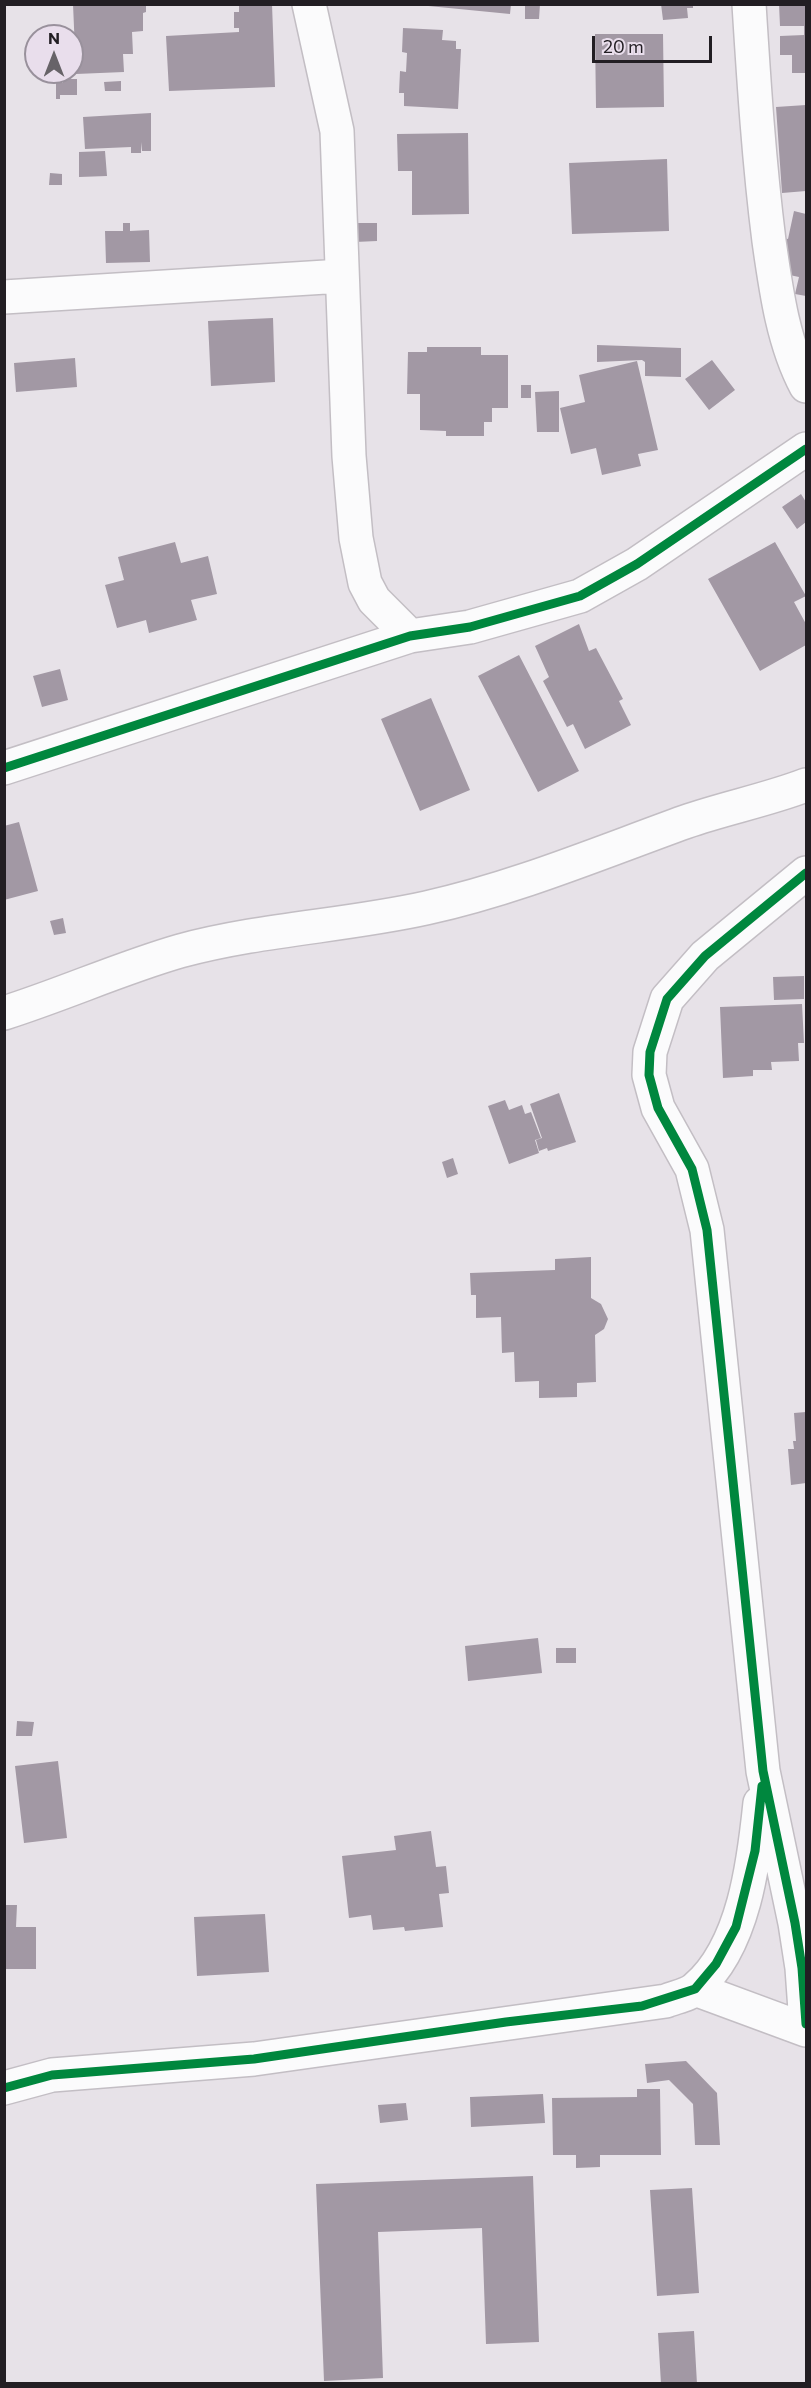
<!DOCTYPE html>
<html>
<head>
<meta charset="utf-8">
<style>
	body { margin:0 }
	#map { position:relative; width:811px; height:2388px; overflow:hidden; background:#e7e2e8; font-family:Commissioner,sans-serif }
	canvas { display:block }
	.frame { position:absolute; inset:0; border:6px solid #221e23; pointer-events:none }
	.north { position:absolute; left:24px; top:24px; width:60px; height:60px; box-sizing:border-box; background:#e9deec; border:2px solid #99919c; border-radius:50%; rotate:0deg; font-size:16px; font-weight:700; line-height:24px; text-align:center; color:#221e23 }
	.north::after { content:''; display:block; margin:auto; width:21px; height:27px; background:#676368; clip-path:polygon(50% 0,100% 100%,50% 72%,0 100%) }
	.scale { position:absolute; left:592px; top:36px; width:120px; height:27px; box-sizing:border-box; border:3px solid #221e23; border-top:0; padding-left:8px; font-size:18px; line-height:21px; white-space:nowrap; color:#221e23; -webkit-text-stroke:4px #e9deec; paint-order:stroke }
</style>
</head>
<body>
<div id="map">
<canvas width="811" height="2388"></canvas>
<div class="frame"></div>
<div class="north">N</div>
<div class="scale">20 m</div>
</div>
<script>
const context = document.querySelector('canvas').getContext('2d');
context.lineJoin = 'round';
function paint(path, color) { context.fillStyle = color; context.fill(path, 'evenodd'); }
function trace(path, color, width, dash) { context.strokeStyle = color; context.lineWidth = width; context.lineCap = dash ? 'butt' : 'round'; context.setLineDash(dash || []); context.stroke(path); }
const building = new Path2D(`
	M 73,4 L 146,4 L 146,12 L 143,13 L 143,31 L 132,32 L 133,54 L 123,54 L 124,72 L 76,74 Z
	M 239,4 L 272,4 L 275,87 L 169,91 L 166,36 L 239,32 L 239,28 L 234,28 L 234,12 L 239,12 Z
	M 408,4 L 511,4 L 510,14 Z
	M 525,4 L 540,4 L 539,19 L 525,19 Z
	M 661,4 L 693,4 L 693,8 L 687,8 L 688,18 L 663,20 Z
	M 779,4 L 806,4 L 806,73 L 792,73 L 792,55 L 780,55 L 780,36 L 804,35 L 804,26 L 780,26 Z
	M 403,28 L 443,30 L 442,40 L 456,41 L 456,49 L 461,49 L 458,109 L 404,106 L 404,93 L 399,93 L 400,71 L 406,72 L 407,53 L 402,52 Z
	M 595,34 L 663,34 L 664,107 L 596,108 Z
	M 63,79 L 77,79 L 77,95 L 60,95 L 60,99 L 56,99 L 56,83 L 63,83 Z
	M 121,81 L 121,91 L 105,91 L 104,82 Z
	M 806,105 L 806,191 L 782,193 L 776,107 Z
	M 151,113 L 151,151 L 142,151 L 141,142 L 141,153 L 131,153 L 131,147 L 85,149 L 83,117 Z
	M 468,133 L 469,214 L 412,215 L 412,171 L 398,171 L 397,134 Z
	M 105,151 L 107,176 L 79,177 L 79,152 Z
	M 667,159 L 669,231 L 572,234 L 569,163 Z
	M 50,173 L 62,174 L 62,185 L 49,185 Z
	M 794,211 L 806,214 L 806,296 L 795,294 L 799,277 L 780,273 L 780,237 L 788,239 Z
	M 123,223 L 130,223 L 130,231 L 149,230 L 150,262 L 106,263 L 105,231 L 123,231 Z
	M 355,223 L 377,223 L 377,241 L 355,242 Z
	M 273,318 L 275,382 L 211,386 L 208,321 Z
	M 597,345 L 681,348 L 681,377 L 645,376 L 645,362 L 642,360 L 597,362 Z
	M 427,347 L 481,347 L 481,355 L 508,355 L 508,408 L 492,408 L 492,422 L 484,422 L 484,436 L 446,436 L 446,431 L 420,430 L 420,394 L 407,394 L 408,352 L 427,352 Z
	M 75,358 L 77,387 L 16,392 L 14,363 Z
	M 712,360 L 735,390 L 709,410 L 685,379 Z
	M 637,361 L 658,450 L 638,454 L 641,466 L 602,475 L 596,448 L 571,454 L 560,408 L 585,402 L 579,375 Z
	M 521,385 L 531,385 L 531,398 L 521,398 Z
	M 559,391 L 559,432 L 537,432 L 535,392 Z
	M 801,494 L 806,502 L 806,522 L 797,529 L 782,507 Z
	M 175,542 L 181,563 L 208,556 L 217,594 L 191,600 L 197,620 L 149,633 L 146,620 L 117,628 L 105,585 L 124,580 L 118,557 Z
	M 775,542 L 806,596 L 794,602 L 806,624 L 806,645 L 760,671 L 708,579 Z
	M 579,624 L 589,651 L 596,648 L 623,699 L 619,701 L 631,725 L 585,749 L 573,724 L 567,727 L 543,681 L 549,677 L 535,646 Z
	M 519,655 L 579,771 L 538,792 L 478,676 Z
	M 60,669 L 68,700 L 42,707 L 33,676 Z
	M 431,698 L 470,790 L 420,811 L 381,719 Z
	M 19,822 L 38,891 L 4,900 L 4,826 Z
	M 63,918 L 66,933 L 54,935 L 50,921 Z
	M 804,976 L 804,999 L 774,1000 L 773,977 Z
	M 802,1004 L 804,1043 L 798,1043 L 799,1061 L 771,1062 L 772,1070 L 753,1070 L 753,1076 L 723,1078 L 720,1007 Z
	M 559,1093 L 576,1142 L 548,1151 L 547,1148 L 539,1151 L 536,1140 L 542,1138 L 530,1104 Z
	M 505,1100 L 509,1110 L 522,1105 L 525,1114 L 531,1112 L 541,1138 L 535,1140 L 539,1153 L 509,1164 L 488,1106 Z
	M 453,1158 L 458,1174 L 447,1178 L 442,1162 Z
	M 591,1257 L 591,1298 L 601,1304 L 608,1319 L 604,1329 L 595,1335 L 596,1382 L 577,1383 L 577,1397 L 539,1398 L 539,1381 L 515,1382 L 514,1352 L 502,1353 L 501,1317 L 476,1318 L 476,1295 L 471,1295 L 470,1273 L 555,1270 L 555,1259 Z
	M 806,1412 L 806,1483 L 791,1485 L 788,1449 L 794,1449 L 793,1441 L 796,1441 L 794,1413 Z
	M 538,1638 L 542,1673 L 468,1681 L 465,1646 Z
	M 556,1648 L 576,1648 L 576,1663 L 556,1663 Z
	M 17,1721 L 34,1722 L 32,1736 L 16,1736 Z
	M 58,1761 L 67,1838 L 24,1843 L 15,1766 Z
	M 431,1831 L 436,1867 L 446,1866 L 449,1893 L 439,1894 L 443,1927 L 405,1931 L 404,1927 L 373,1930 L 371,1915 L 349,1918 L 342,1856 L 396,1850 L 394,1836 Z
	M 4,1905 L 17,1905 L 16,1927 L 36,1927 L 36,1969 L 4,1969 Z
	M 265,1914 L 269,1972 L 197,1976 L 194,1917 Z
	M 686,2061 L 717,2093 L 720,2145 L 695,2145 L 693,2104 L 669,2080 L 647,2083 L 645,2064 Z
	M 637,2089 L 660,2089 L 661,2155 L 600,2155 L 600,2167 L 576,2168 L 576,2155 L 553,2155 L 552,2098 L 637,2097 Z
	M 543,2094 L 545,2123 L 471,2127 L 470,2097 Z
	M 406,2103 L 408,2120 L 380,2123 L 378,2105 Z
	M 533,2176 L 539,2342 L 486,2344 L 482,2228 L 378,2232 L 383,2378 L 324,2381 L 316,2184 Z
	M 692,2188 L 699,2293 L 657,2296 L 650,2190 Z
	M 694,2331 L 697,2384 L 661,2384 L 658,2333 Z`);
const minor = new Path2D(`
	M 309,4 L 337,131 L 349,456 L 356,538 L 365,583 L 374,600 L 410,636
	M 749,4 C 754,84 759,162 769,241 C 776,290 783,343 806,386
	M 4,297 L 342,276
	M 4,768 L 410,636 L 470,627 L 580,596 L 637,564 L 806,449
	M 806,873 L 705,956 L 667,999 L 650,1052 L 649,1075 L 658,1108 L 692,1169 L 707,1230 L 763,1771 L 795,1923 L 802,1968 L 806,2024
	M 4,1013 C 64,994 121,968 180,951 C 261,929 345,926 426,908 C 516,888 599,853 685,822 C 725,808 767,800 806,785
	M 695,1989 L 806,2030
	M 4,2088 L 52,2075 L 254,2059 L 666,2001 C 675,1997 689,1995 696,1988 C 744,1947 754,1862 760,1803`);
const cycleway = new Path2D(`
	M 4,768 L 410,636 L 470,627 L 580,596 L 637,564 L 806,449
	M 806,873 L 705,956 L 667,999 L 650,1052 L 649,1075 L 658,1108 L 692,1169 L 707,1230 L 763,1771 L 795,1923 L 802,1968 L 806,2024
	M 4,2088 L 52,2075 L 254,2059 L 506,2022 L 642,2006 L 695,1989 L 716,1964 L 736,1927 L 755,1851 L 762,1786`);
paint(building, '#a298a4');
trace(minor, '#c3bec4', 36);
trace(minor, '#fbfbfc', 33);
trace(cycleway, '#00873e', 9);
</script>
</body>
</html>
